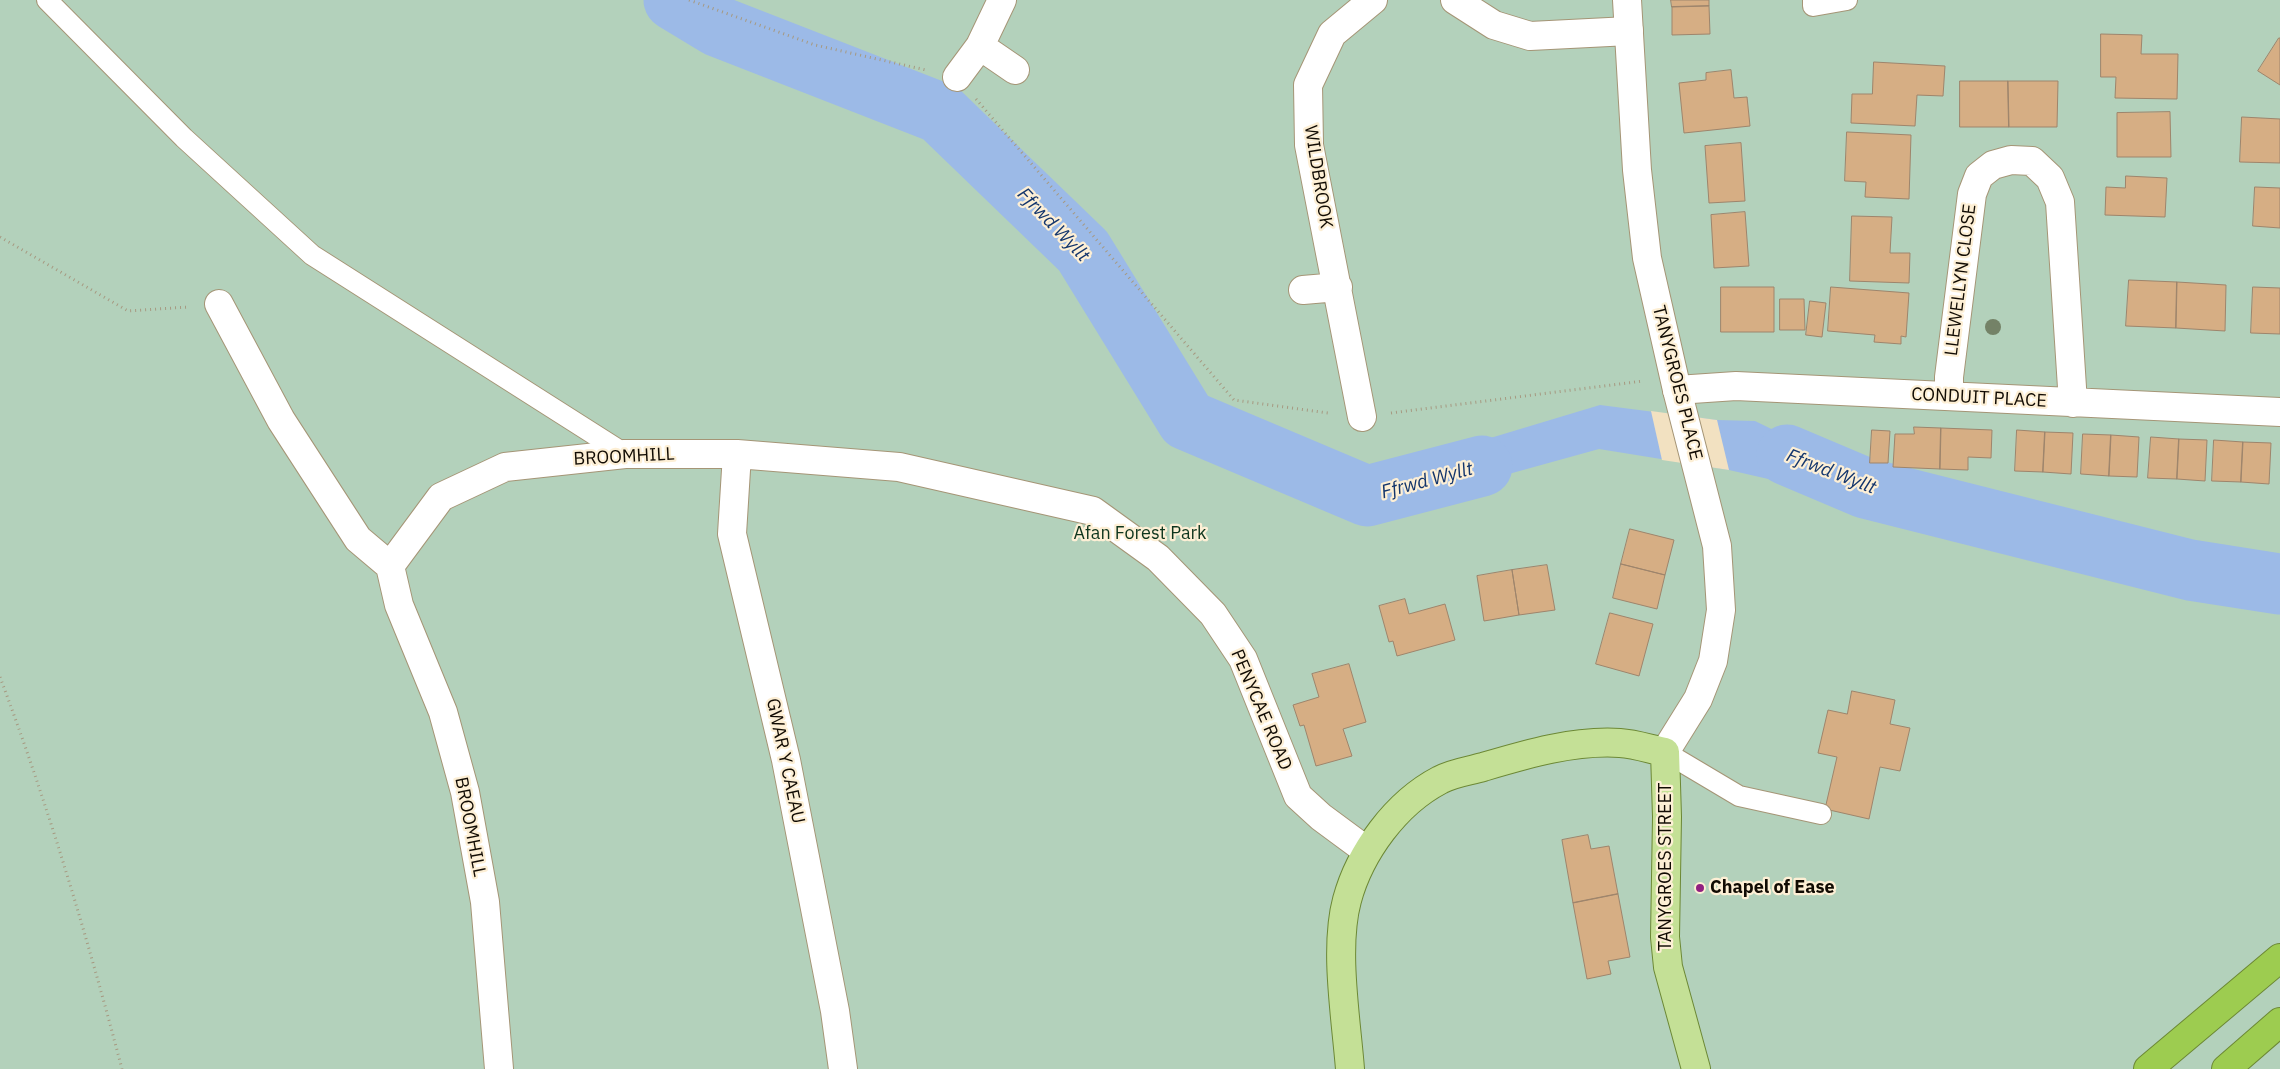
<!DOCTYPE html>
<html>
<head>
<meta charset="utf-8">
<style>
	body { margin:0 }
	canvas { display:block; background:#f2e1c1 }
</style>
</head>
<body>
<canvas width="2280" height="1069"></canvas>
<script>
const context = document.querySelector('canvas').getContext('2d');
context.lineJoin = 'round';
function paint(path, color) { context.fillStyle = color; context.fill(path, 'evenodd'); }
function trace(path, color, width, dash) { context.strokeStyle = color; context.lineWidth = width; context.lineCap = dash ? 'butt' : 'round'; context.setLineDash(dash || []); context.stroke(path); }
function write(font, color, halo, rows, align = 'center') {
  context.font = font + ' "IBM Plex Sans",sans-serif'; context.lineWidth = 4.5; context.setLineDash([]); context.textBaseline = 'middle'; context.strokeStyle = halo; context.fillStyle = color; for (const [text, x, y, turn = 0] of rows) {
    context.save(); context.translate(x, y); context.rotate((+turn || 0) * Math.PI / 180); context.textAlign = isNaN(turn) ? turn : align; if (halo) context.strokeText(text, 0, 0); context.fillText(text, 0, 0); context.restore();
  }
}
const green = new Path2D(`
	M 0,0 L 2280,0 L 2280,1069 L 0,1069 Z`);
const water = new Path2D(`
	M 1600,405 L 1717,420 L 1755,421 L 1870,477 L 1856,508 L 1777,481 L 1729,470 L 1599,449 L 1404,503 L 1394,467 Z`);
const pier = new Path2D(`
	M 1651,411 L 1717,420 L 1729,470 L 1662,460 Z`);
const river = new Path2D(`
	M 674,0 L 717,26 L 940,113 L 1083,251 L 1187,420 L 1367,496 L 1482,466
	M 1787,455 L 1865,488 L 2190,570 L 2280,584`);
const building = new Path2D(`
	M 1671,0 L 1709,0 L 1709,6 L 1672,7 Z
	M 1709,6 L 1710,34 L 1672,35 L 1672,7 Z
	M 2101,34 L 2142,35 L 2141,54 L 2178,54 L 2177,99 L 2115,98 L 2116,77 L 2101,77 Z
	M 2279,38 L 2280,38 L 2280,85 L 2258,71 Z
	M 1874,62 L 1945,66 L 1943,96 L 1917,95 L 1915,126 L 1851,123 L 1852,94 L 1872,94 Z
	M 1731,70 L 1734,98 L 1747,97 L 1750,126 L 1684,133 L 1679,83 L 1706,80 L 1706,73 Z
	M 1960,81 L 2008,81 L 2009,127 L 1960,127 Z
	M 2008,81 L 2058,81 L 2057,127 L 2009,127 Z
	M 2170,112 L 2171,157 L 2117,157 L 2117,113 Z
	M 2242,117 L 2280,119 L 2280,163 L 2240,162 Z
	M 1847,132 L 1911,135 L 1909,199 L 1865,197 L 1866,182 L 1845,181 Z
	M 1741,143 L 1745,201 L 1709,203 L 1705,146 Z
	M 2126,176 L 2167,178 L 2165,217 L 2105,215 L 2106,187 L 2125,188 Z
	M 2255,187 L 2280,188 L 2280,228 L 2253,226 Z
	M 1745,212 L 1749,266 L 1714,268 L 1711,215 Z
	M 1852,216 L 1892,217 L 1890,253 L 1910,253 L 1909,283 L 1850,281 Z
	M 2129,280 L 2177,282 L 2176,328 L 2126,326 Z
	M 2177,282 L 2226,285 L 2225,331 L 2176,328 Z
	M 1721,287 L 1774,287 L 1774,332 L 1721,332 Z
	M 1831,287 L 1909,293 L 1906,337 L 1901,336 L 1901,344 L 1874,342 L 1875,335 L 1828,331 Z
	M 2253,287 L 2280,288 L 2280,334 L 2251,333 Z
	M 1780,299 L 1804,299 L 1805,330 L 1780,330 Z
	M 1810,301 L 1826,303 L 1822,337 L 1806,335 Z
	M 1914,427 L 1941,428 L 1940,469 L 1893,467 L 1895,434 L 1914,434 Z
	M 1941,428 L 1992,430 L 1991,458 L 1968,457 L 1968,470 L 1940,469 Z
	M 1872,430 L 1890,431 L 1888,463 L 1870,463 Z
	M 2017,430 L 2045,432 L 2043,472 L 2015,471 Z
	M 2045,432 L 2073,433 L 2071,474 L 2043,472 Z
	M 2083,434 L 2111,435 L 2109,476 L 2081,474 Z
	M 2111,435 L 2139,437 L 2137,477 L 2109,476 Z
	M 2151,437 L 2179,439 L 2177,479 L 2148,478 Z
	M 2179,439 L 2207,440 L 2205,481 L 2177,479 Z
	M 2214,440 L 2243,442 L 2241,482 L 2212,481 Z
	M 2243,442 L 2271,443 L 2269,484 L 2241,482 Z
	M 1630,529 L 1674,540 L 1665,575 L 1621,564 Z
	M 1621,564 L 1665,575 L 1657,609 L 1613,598 Z
	M 1547,565 L 1555,610 L 1519,615 L 1512,570 Z
	M 1512,570 L 1519,615 L 1484,621 L 1477,576 Z
	M 1405,599 L 1409,614 L 1445,604 L 1455,640 L 1397,656 L 1393,641 L 1389,642 L 1379,606 Z
	M 1610,613 L 1653,624 L 1639,676 L 1596,664 Z
	M 1349,664 L 1366,722 L 1343,729 L 1352,756 L 1316,766 L 1304,725 L 1300,726 L 1293,705 L 1319,697 L 1312,674 Z
	M 1852,691 L 1895,700 L 1890,724 L 1910,728 L 1900,771 L 1880,767 L 1869,819 L 1825,809 L 1837,757 L 1818,753 L 1828,710 L 1847,714 Z
	M 1588,835 L 1591,849 L 1609,846 L 1618,894 L 1573,903 L 1562,840 Z
	M 1618,894 L 1630,957 L 1608,961 L 1611,974 L 1587,979 L 1573,903 Z`);
const path = new Path2D(`
	M 689,0 L 815,45 L 926,70
	M 976,99 L 1234,400 L 1328,413
	M 0,237 L 128,311 L 188,307
	M 1391,413 L 1643,381
	M 0,677 C 48,805 87,936 122,1069`);
const service = new Path2D(`
	M 47,0 L 184,138 L 312,255 L 625,454
	M 1813,0 L 1813,6 L 1847,0
	M 1665,752 L 1739,796 L 1821,814`);
const minor = new Path2D(`
	M 1455,0 L 1494,25 L 1530,36 L 1629,31
	M 980,46 L 1015,70
	M 957,77 L 980,46 L 1002,0
	M 1303,290 L 1338,287
	M 219,304 L 281,420 L 358,539 L 390,566 L 399,605 L 443,712 L 465,792 L 485,902 L 499,1069
	M 1677,390 L 1736,386 L 2280,412
	M 1949,395 L 1949,377 L 1972,194 L 1979,176 L 1993,165 L 2011,160 L 2032,161 L 2050,178 L 2060,202 L 2073,403
	M 1362,417 L 1309,145 L 1308,85 L 1332,34 L 1373,0
	M 737,454 L 732,534 L 786,760 L 835,1011 L 843,1069
	M 390,566 L 441,497 L 505,467 L 625,454 L 737,454 L 899,467 L 1093,511 L 1158,558 L 1213,614 L 1243,659 L 1298,796 L 1321,817 L 1367,851`);
const tertiary = new Path2D(`
	M 1627,0 L 1637,170 L 1647,258 L 1677,390 L 1717,546 L 1721,610 L 1713,661 L 1698,699 L 1665,752`);
const primary = new Path2D(`
	M 1350,1069 C 1346,1018 1334,948 1347,900 C 1360,852 1396,803 1440,780 C 1452,773 1469,771 1483,767 C 1527,754 1574,740 1620,743 C 1635,744 1650,749 1665,752 L 1667,817 L 1665,937 L 1668,967 L 1696,1069`);
const motorway = new Path2D(`
	M 2148,1069 L 2280,958
	M 2226,1069 L 2280,1022`);
const trees = [
	[1993,327]
];
const markers = [
	[1700,888,5,"#912081"]
];
const streetNames = [
	["WILDBROOK",1318,177,81],
	["LLEWELLYN CLOSE",1961,280,-83],
	["TANYGROES PLACE",1677,383,76],
	["CONDUIT PLACE",1979,398,3],
	["BROOMHILL",624,457,-3],
	["PENYCAE ROAD",1261,710,67],
	["GWAR Y CAEAU",785,761,78],
	["BROOMHILL",470,827,79],
	["TANYGROES STREET",1666,867,-90]
];
const parkNames = [
	["Afan Forest Park",1140,534]
];
const poiNames = [
	["Chapel of Ease",1710,888]
];
const waterNames = [
	["Ffrwd Wyllt",1053,225,46],
	["Ffrwd Wyllt",1831,472,21],
	["Ffrwd Wyllt",1427,481,-15]
];
paint(green, '#b3d1bb');
paint(water, '#9cbae7');
paint(pier, '#f2e1c1');
trace(river, '#9cbae7', 61);
paint(building, '#d6ae84');
trace(building, '#9e856c', 1);
trace(service, '#a59576', 22);
trace(minor, '#a59576', 30);
trace(tertiary, '#a59576', 30);
trace(primary, '#6c8835', 30);
trace(motorway, '#6c8835', 30);
trace(path, '#a69981', 3, [1, 4]);
trace(service, '#fff', 20);
trace(minor, '#fff', 28);
trace(tertiary, '#fff', 28);
trace(primary, '#c4e096', 28);
trace(motorway, '#9dcc50', 28);
context.fillStyle = '#748267';
for (const [x, y] of trees) { context.beginPath(); context.arc(x, y, 8, 0, 2 * Math.PI); context.fill(); }
for (const [x, y, r, color] of markers) { const dot = new Path2D(); dot.arc(x, y, r, 0, 2 * Math.PI); context.fillStyle = color; context.fill(dot); trace(dot, '#fdefd5', 2); }
write('18px', '#110b03', '#fdefd5', streetNames);
write('18px', '#0d351d', '#fdefd5', parkNames);
write('bold 18px', '#110b03', '#fdefd5', poiNames, 'left');
write('italic 19px', '#13356c', '#fdefd5', waterNames);
</script>
</body>
</html>
